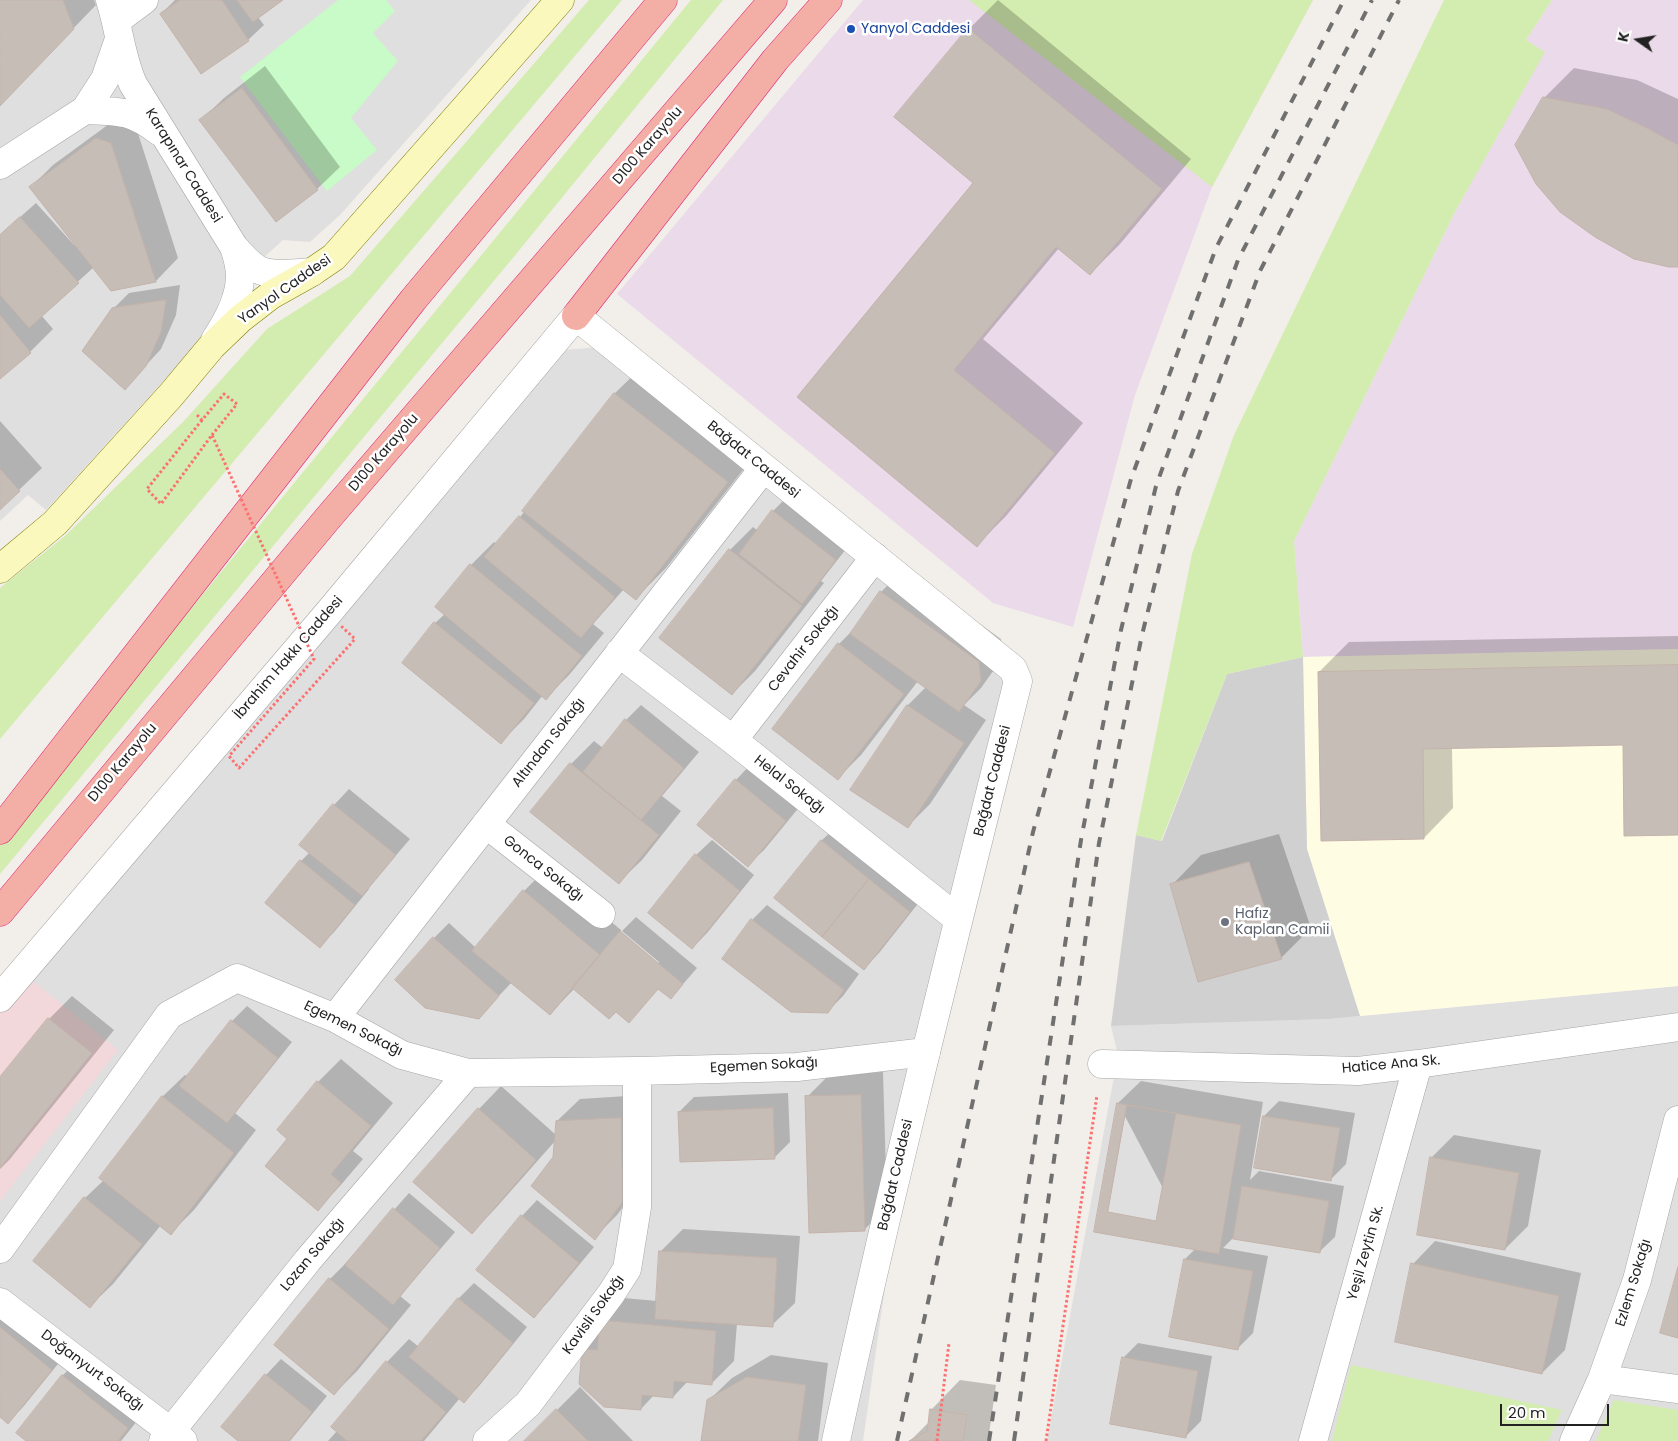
<!DOCTYPE html>
<html>
<head>
<meta charset="utf-8">
<style>
	body { margin:0 }
	#map { position:relative; width:1678px; height:1441px; overflow:hidden; background:#f2eee9; font-family:Poppins,sans-serif }
	canvas { display:block }
	.north { position:absolute; left:1613px; top:15px; width:50px; height:50px; -webkit-text-stroke:4px #fff; paint-order:stroke; rotate:283deg; font-size:14px; font-weight:700; line-height:20px; text-align:center; color:#222 }
	.north::after { content:''; display:block; margin:auto; width:18px; height:22px; background:#222; clip-path:polygon(50% 0,100% 100%,50% 72%,0 100%) }
	.scale { position:absolute; left:1500px; top:1404px; width:109px; height:22px; box-sizing:border-box; border:2px solid #222; border-top:0; padding-left:6px; font-size:15px; line-height:18px; white-space:nowrap; color:#222; -webkit-text-stroke:4px #fff; paint-order:stroke }
</style>
</head>
<body>
<div id="map">
<canvas width="1678" height="1441"></canvas>
<div class="north">K</div>
<div class="scale">20 m</div>
</div>
<script>
const context = document.querySelector('canvas').getContext('2d');
context.lineJoin = 'round';
function paint(path, color) { context.fillStyle = color; context.fill(path, 'evenodd'); }
function trace(path, color, width, dash) { context.strokeStyle = color; context.lineWidth = width; context.lineCap = dash ? 'butt' : 'round'; context.setLineDash(dash || []); context.stroke(path); }
function write(font, color, halo, rows, align = 'center') {
  context.font = font + ' Poppins,sans-serif'; context.lineWidth = 5; context.setLineDash([]); context.textBaseline = 'middle'; context.strokeStyle = halo; context.fillStyle = color; for (const [text, x, y, turn = 0] of rows) {
    context.save(); context.translate(x, y); context.rotate((+turn || 0) * Math.PI / 180); context.textAlign = isNaN(turn) ? turn : align; if (halo) context.strokeText(text, 0, 0); context.fillText(text, 0, 0); context.restore();
  }
}
const residential = new Path2D(`
	M 0,0 L 531,0 L 340,215 L 310,242 L 283,240 L 221,296 L 208,332 L 46,510 L 28,495 L 0,521 Z
	M 600,347 L 1012,663 L 914,1086 L 863,1441 L 0,1441 L 0,1007 L 551,351 Z
	M 1678,986 L 1678,1441 L 1047,1441 L 1118,1055 L 1111,1026 L 1329,1019 Z`);
const commercial = new Path2D(`
	M 27,976 L 118,1050 L 0,1201 L 0,1007 Z`);
const industrial = new Path2D(`
	M 863,0 L 1313,0 L 1212,187 L 1135,395 L 1073,627 L 993,603 L 617,294 Z
	M 1552,0 L 1678,0 L 1678,649 L 1303,657 L 1294,541 L 1456,210 L 1544,52 L 1526,40 Z`);
const education = new Path2D(`
	M 1678,649 L 1678,986 L 1360,1016 L 1307,849 L 1303,657 Z`);
const religious = new Path2D(`
	M 1303,657 L 1307,849 L 1360,1016 L 1329,1019 L 1111,1026 L 1136,835 L 1162,841 L 1227,674 Z`);
const grass = new Path2D(`
	M 589,0 L 622,0 L 0,739 L 0,588 L 65,536 L 183,422 L 267,329 L 350,276 Z
	M 691,0 L 723,0 L 512,259 L 0,874 L 0,841 Z
	M 969,0 L 1313,0 L 1212,187 Z
	M 1444,0 L 1552,0 L 1526,40 L 1545,52 L 1456,210 L 1294,541 L 1303,657 L 1227,674 L 1161,841 L 1136,835 L 1192,554 L 1234,435 Z
	M 1351,1365 L 1562,1410 L 1548,1441 L 1332,1441 Z
	M 1614,1400 L 1678,1410 L 1678,1441 L 1596,1441 Z`);
const park = new Path2D(`
	M 338,0 L 386,0 L 395,11 L 373,33 L 398,61 L 351,118 L 377,150 L 327,191 L 240,77 Z`);
const shadow = new Path2D(`
	M 0,0 L 94,0 L 96,5 L 0,104 Z
	M 175,0 L 281,0 L 258,17 L 264,25 L 248,40 L 201,72 L 161,14 Z
	M 998,0 L 1191,159 L 1120,244 L 1090,274 L 1059,248 L 983,339 L 1083,423 L 1006,516 L 977,545 L 799,397 L 975,183 L 896,117 L 969,29 Z
	M 265,66 L 340,167 L 317,189 L 201,120 L 224,98 Z
	M 1574,68 L 1637,80 L 1678,99 L 1678,266 L 1544,98 Z
	M 120,116 L 134,121 L 178,258 L 156,281 L 112,290 L 94,267 L 41,315 L 53,329 L 30,352 L 0,377 L 0,235 L 36,203 L 74,245 L 75,244 L 31,187 L 53,165 Z
	M 180,285 L 176,315 L 161,349 L 125,388 L 113,309 L 129,293 Z
	M 645,364 L 757,452 L 666,568 L 636,598 L 624,589 L 593,624 L 604,633 L 569,675 L 546,698 L 543,695 L 524,719 L 501,742 L 435,623 L 445,614 L 471,565 L 494,542 L 497,545 L 525,511 L 524,510 L 615,393 Z
	M 0,421 L 42,468 L 0,508 Z
	M 788,496 L 850,544 L 821,581 L 824,583 L 755,671 L 732,694 L 661,638 L 730,550 L 753,527 L 758,531 L 773,511 Z
	M 904,569 L 1001,639 L 1003,657 L 981,688 L 964,705 L 986,720 L 930,804 L 908,826 L 852,789 L 908,705 L 926,687 L 918,681 L 861,755 L 838,778 L 839,644 L 859,624 L 881,592 Z
	M 1678,636 L 1678,833 L 1624,744 L 1452,747 L 1453,808 L 1424,838 L 1319,672 L 1349,642 Z
	M 641,705 L 699,752 L 662,796 L 681,811 L 642,860 L 619,882 L 532,812 L 571,764 L 594,741 L 603,748 L 626,720 Z
	M 751,764 L 801,805 L 764,850 L 748,865 L 699,825 L 736,780 Z
	M 349,789 L 410,839 L 368,888 L 369,889 L 335,931 L 320,946 L 301,861 L 310,852 L 301,845 L 334,805 Z
	M 837,826 L 924,896 L 879,953 L 864,968 L 821,841 Z
	M 1279,834 L 1311,928 L 1281,958 L 1172,885 L 1201,855 Z
	M 712,840 L 754,875 L 707,933 L 692,948 L 696,855 Z
	M 547,868 L 621,930 L 621,933 L 658,964 L 659,962 L 622,931 L 636,917 L 697,968 L 671,998 L 659,988 L 629,1021 L 616,1010 L 574,989 L 550,1014 L 512,982 L 479,1017 L 434,938 L 449,923 L 476,948 L 524,891 Z
	M 767,905 L 859,974 L 843,996 L 827,1012 L 752,920 Z
	M 72,996 L 114,1030 L 10,1159 L 0,1169 L 0,1079 L 49,1019 Z
	M 247,1006 L 292,1042 L 235,1113 L 256,1130 L 194,1210 L 171,1233 L 161,1225 L 113,1284 L 90,1306 L 85,1198 L 104,1180 L 162,1097 L 185,1075 L 188,1077 L 232,1021 Z
	M 341,1059 L 393,1103 L 353,1151 L 363,1159 L 340,1186 L 318,1209 L 289,1139 L 279,1130 L 318,1082 Z
	M 883,1072 L 887,1207 L 864,1230 L 807,1097 L 830,1074 Z
	M 1141,1081 L 1263,1102 L 1250,1180 L 1259,1171 L 1344,1186 L 1335,1237 L 1319,1252 L 1234,1237 L 1223,1248 L 1268,1256 L 1253,1333 L 1238,1348 L 1185,1259 L 1195,1249 L 1118,1103 Z
	M 501,1086 L 556,1135 L 557,1121 L 580,1099 L 643,1095 L 645,1178 L 617,1215 L 594,1238 L 555,1157 L 556,1140 L 494,1210 L 472,1232 L 479,1109 Z
	M 788,1093 L 790,1142 L 774,1158 L 679,1112 L 694,1097 Z
	M 1279,1101 L 1355,1113 L 1346,1164 L 1331,1179 L 1264,1116 Z
	M 1454,1135 L 1541,1150 L 1528,1226 L 1505,1249 L 1432,1157 Z
	M 409,1193 L 455,1232 L 400,1296 L 411,1305 L 357,1371 L 334,1394 L 330,1279 L 353,1256 Z
	M 537,1200 L 594,1247 L 549,1301 L 534,1316 L 522,1216 Z
	M 683,1229 L 800,1236 L 795,1303 L 772,1325 L 737,1323 L 734,1361 L 711,1384 L 688,1381 L 673,1397 L 654,1395 L 641,1409 L 583,1349 L 600,1333 L 624,1298 L 657,1301 L 660,1252 Z
	M 1435,1241 L 1581,1273 L 1565,1350 L 1542,1373 L 1413,1264 Z
	M 474,1283 L 527,1327 L 479,1386 L 464,1401 L 460,1398 L 424,1441 L 328,1441 L 337,1431 L 387,1362 L 409,1339 L 419,1347 L 459,1298 Z
	M 0,1307 L 66,1354 L 23,1407 L 8,1422 L 0,1415 Z
	M 1138,1343 L 1212,1356 L 1201,1421 L 1186,1436 L 1123,1358 Z
	M 86,1353 L 150,1405 L 121,1441 L 28,1441 L 17,1433 L 63,1375 Z
	M 771,1355 L 828,1363 L 818,1441 L 702,1441 L 708,1401 L 732,1378 Z
	M 281,1359 L 327,1396 L 290,1441 L 240,1441 L 223,1427 L 266,1375 Z
	M 960,1380 L 996,1385 L 988,1441 L 910,1441 L 929,1422 L 931,1410 Z
	M 580,1387 L 633,1441 L 526,1441 Z`);
const building = new Path2D(`
	M 0,0 L 63,0 L 74,29 L 0,106 Z
	M 180,0 L 222,0 L 249,41 L 201,74 L 160,14 Z
	M 237,0 L 283,0 L 253,22 Z
	M 968,28 L 1162,189 L 1090,275 L 1056,247 L 954,370 L 1055,453 L 977,547 L 797,397 L 973,183 L 894,117 Z
	M 242,88 L 318,190 L 276,222 L 199,120 Z
	M 1543,97 L 1607,109 L 1647,128 L 1678,145 L 1678,267 L 1669,267 L 1634,259 L 1595,237 L 1560,212 L 1536,184 L 1515,145 Z
	M 96,138 L 111,143 L 156,282 L 111,291 L 29,187 Z
	M 20,217 L 79,283 L 29,328 L 0,295 L 0,235 Z
	M 166,300 L 161,332 L 146,366 L 125,390 L 82,351 L 112,308 Z
	M 0,315 L 31,353 L 0,379 Z
	M 614,393 L 728,482 L 636,600 L 522,511 Z
	M 0,469 L 20,491 L 0,510 Z
	M 772,510 L 836,560 L 802,604 L 739,554 Z
	M 519,516 L 615,597 L 581,638 L 484,557 Z
	M 729,549 L 802,606 L 732,695 L 659,638 Z
	M 470,564 L 582,656 L 546,700 L 435,607 Z
	M 880,591 L 979,662 L 981,681 L 959,712 L 850,634 Z
	M 434,622 L 534,703 L 501,744 L 402,663 Z
	M 838,643 L 904,694 L 838,780 L 772,729 Z
	M 1678,665 L 1678,835 L 1624,836 L 1623,745 L 1423,749 L 1424,839 L 1321,841 L 1318,672 Z
	M 907,705 L 964,743 L 908,828 L 850,790 Z
	M 625,719 L 684,768 L 641,820 L 583,772 Z
	M 570,763 L 659,835 L 619,884 L 530,812 Z
	M 735,779 L 786,821 L 748,867 L 697,825 Z
	M 333,804 L 396,855 L 362,896 L 299,845 Z
	M 821,840 L 869,879 L 822,937 L 774,898 Z
	M 695,854 L 740,891 L 692,949 L 648,913 Z
	M 300,860 L 355,905 L 320,948 L 265,903 Z
	M 1249,862 L 1282,959 L 1198,982 L 1170,884 Z
	M 869,879 L 910,912 L 864,970 L 822,937 Z
	M 523,890 L 600,955 L 550,1015 L 472,951 Z
	M 751,919 L 844,990 L 828,1013 L 791,1012 L 722,959 Z
	M 620,931 L 683,984 L 671,999 L 658,989 L 629,1023 L 616,1012 L 609,1019 L 572,988 Z
	M 433,937 L 499,996 L 479,1019 L 425,1008 L 395,980 Z
	M 48,1018 L 92,1053 L 0,1168 L 0,1077 Z
	M 231,1020 L 278,1058 L 227,1123 L 179,1086 Z
	M 317,1081 L 371,1126 L 331,1174 L 341,1183 L 318,1211 L 265,1166 L 287,1139 L 277,1130 Z
	M 861,1095 L 865,1231 L 809,1233 L 805,1096 Z
	M 162,1096 L 234,1153 L 171,1235 L 99,1178 Z
	M 1117,1103 L 1241,1125 L 1219,1254 L 1094,1232 Z
	M 1127,1105 L 1176,1113 L 1156,1221 L 1108,1212 Z
	M 478,1108 L 536,1160 L 472,1234 L 413,1182 Z
	M 773,1108 L 775,1159 L 680,1162 L 678,1112 Z
	M 1263,1116 L 1340,1128 L 1331,1181 L 1254,1168 Z
	M 621,1118 L 623,1201 L 595,1240 L 531,1186 L 553,1157 L 556,1121 Z
	M 1430,1157 L 1519,1173 L 1505,1250 L 1417,1235 Z
	M 1242,1186 L 1329,1201 L 1320,1253 L 1233,1239 Z
	M 84,1197 L 142,1244 L 90,1308 L 33,1261 Z
	M 393,1208 L 440,1248 L 393,1305 L 345,1265 Z
	M 521,1215 L 579,1263 L 534,1318 L 476,1270 Z
	M 659,1251 L 777,1258 L 773,1327 L 655,1319 Z
	M 1184,1259 L 1253,1271 L 1238,1350 L 1169,1337 Z
	M 1411,1263 L 1559,1296 L 1542,1374 L 1395,1342 Z
	M 1678,1267 L 1678,1338 L 1660,1333 Z
	M 329,1278 L 389,1329 L 334,1395 L 274,1345 Z
	M 458,1298 L 513,1343 L 464,1403 L 409,1357 Z
	M 600,1320 L 716,1331 L 712,1385 L 674,1381 L 673,1398 L 642,1395 L 641,1410 L 604,1407 L 579,1384 L 582,1349 L 597,1350 Z
	M 0,1327 L 52,1370 L 8,1424 L 0,1417 Z
	M 1122,1357 L 1198,1371 L 1186,1438 L 1110,1424 Z
	M 386,1361 L 446,1412 L 421,1441 L 347,1441 L 331,1427 Z
	M 265,1374 L 312,1412 L 289,1441 L 238,1441 L 221,1427 Z
	M 62,1375 L 128,1428 L 118,1441 L 26,1441 L 16,1433 Z
	M 747,1377 L 806,1385 L 798,1441 L 701,1441 L 707,1400 Z
	M 556,1409 L 588,1441 L 524,1441 Z
	M 930,1409 L 967,1415 L 963,1441 L 909,1441 L 927,1431 Z`);
const path = new Path2D(`
	M 197,415 L 202,420 L 224,394 L 237,404 L 212,435
	M 937,1441 L 949,1343
	M 1046,1441 L 1097,1095`);
const minor = new Path2D(`
	M 117,20 L 144,0
	M 619,653 L 733,740 L 958,919
	M 733,740 L 875,557
	M 486,824 L 601,914
	M 335,1018 L 763,469
	M 1102,1064 L 1358,1071 L 1418,1064 L 1678,1027
	M 0,1249 L 169,1015 L 237,978 L 335,1018 L 402,1055 L 468,1073 L 637,1071 L 797,1067 L 926,1052
	M 0,1302 L 183,1441
	M 1602,1379 L 1678,1389
	M 163,1441 L 308,1260 L 468,1073
	M 487,1441 L 528,1404 L 611,1294 L 627,1269 L 637,1207 L 637,1071
	M 1313,1441 L 1418,1064
	M 1574,1441 L 1602,1379 L 1637,1280 L 1678,1120`);
const tertiary = new Path2D(`
	M 110,0 C 119,28 121,57 133,84 L 234,247 C 241,255 248,263 257,269 C 272,277 296,273 312,272
	M 85,110 C 120,111 131,110 160,132
	M 0,165 L 85,110 L 105,79 L 119,39
	M 215,340 C 229,319 244,292 239,266 C 238,260 236,253 234,247
	M 0,998 L 329,612 L 576,316 L 1013,669 L 1018,681 C 955,934 891,1186 836,1441`);
const secondary = new Path2D(`
	M 0,569 L 55,523 L 171,395 L 212,346 L 240,319 L 271,295 L 312,272 L 334,257 L 560,0`);
const trunk = new Path2D(`
	M 576,316 L 775,60 L 828,0
	M 0,830 L 413,300 L 663,0
	M 0,912 L 328,518 L 773,0`);
const rail = new Path2D(`
	M 897,1441 L 1033,832 L 1131,479 L 1216,248 L 1344,0
	M 989,1441 L 1081,840 L 1121,630 L 1156,486 L 1238,260 L 1372,0
	M 1014,1441 L 1099,843 L 1142,635 L 1178,491 L 1260,271 L 1399,0`);
const pathBridge = new Path2D(`
	M 202,420 L 147,489 L 161,504 L 212,435 L 314,659 L 229,756 L 239,768 L 355,639 L 341,626`);
const markers = [
	[851,29,5,"#1a4fb4"],
	[1225,922,5,"#6b7280"]
];
const transitNames = [
	["Yanyol Caddesi",861,29]
];
const streetNames = [
	["D100 Karayolu",648,146,-49],
	["Karapınar Caddesi",183,166,58],
	["Yanyol Caddesi",285,290,-35],
	["D100 Karayolu",384,453,-49],
	["Bağdat Caddesi",753,460,39],
	["Cevahir Sokağı",804,649,-52],
	["İbrahim Hakkı Caddesi",289,658,-49],
	["Altından Sokağı",549,743,-52],
	["D100 Karayolu",123,763,-50],
	["Bağdat Caddesi",993,781,-76],
	["Helal Sokağı",789,785,38],
	["Gonca Sokağı",543,869,38],
	["Egemen Sokağı",353,1029,26],
	["Hatice Ana Sk.",1391,1065,-5],
	["Egemen Sokağı",764,1066,-3],
	["Bağdat Caddesi",896,1175,-77],
	["Yeşil Zeytin Sk.",1366,1253,-74],
	["Lozan Sokağı",313,1255,-50],
	["Ezlem Sokağı",1634,1283,-73],
	["Kavisli Sokağı",594,1315,-54],
	["Doğanyurt Sokağı",92,1371,37]
];
const worshipNames = [
	["Hafız",1235,914],
	["Kaplan Camii",1235,930]
];
paint(residential, '#e0dfdf');
paint(commercial, '#f2d8da');
paint(industrial, '#ebdaea');
paint(education, '#fffce4');
paint(religious, '#d0d0d0');
paint(grass, '#d3ecaf');
paint(park, '#c8fbc7');
paint(shadow, '#0003');
paint(building, '#c7bdb7');
trace(building, '#c4b3aa', 1);
trace(minor, '#a6a6a6', 29);
trace(tertiary, '#a6a6a6', 29);
trace(secondary, '#7d7e03', 29);
trace(trunk, '#de2778', 29);
trace(path, '#fc7070', 3, [2.5, 2.5]);
trace(minor, '#fff', 28);
trace(tertiary, '#fff', 28);
trace(secondary, '#fbf8be', 28);
trace(trunk, '#f3aea6', 28);
trace(rail, '#707070', 4, [10, 10]);
trace(pathBridge, '#fc7070', 3, [2.5, 2.5]);
for (const [x, y, r, color] of markers) { const dot = new Path2D(); dot.arc(x, y, r, 0, 2 * Math.PI); context.fillStyle = color; context.fill(dot); trace(dot, '#fff', 2); }
write('14px', '#164399', '#fff', transitNames, 'left');
write('14px', '#222', '#fff', streetNames);
write('14px', '#5b616d', '#fff', worshipNames, 'left');
</script>
</body>
</html>
